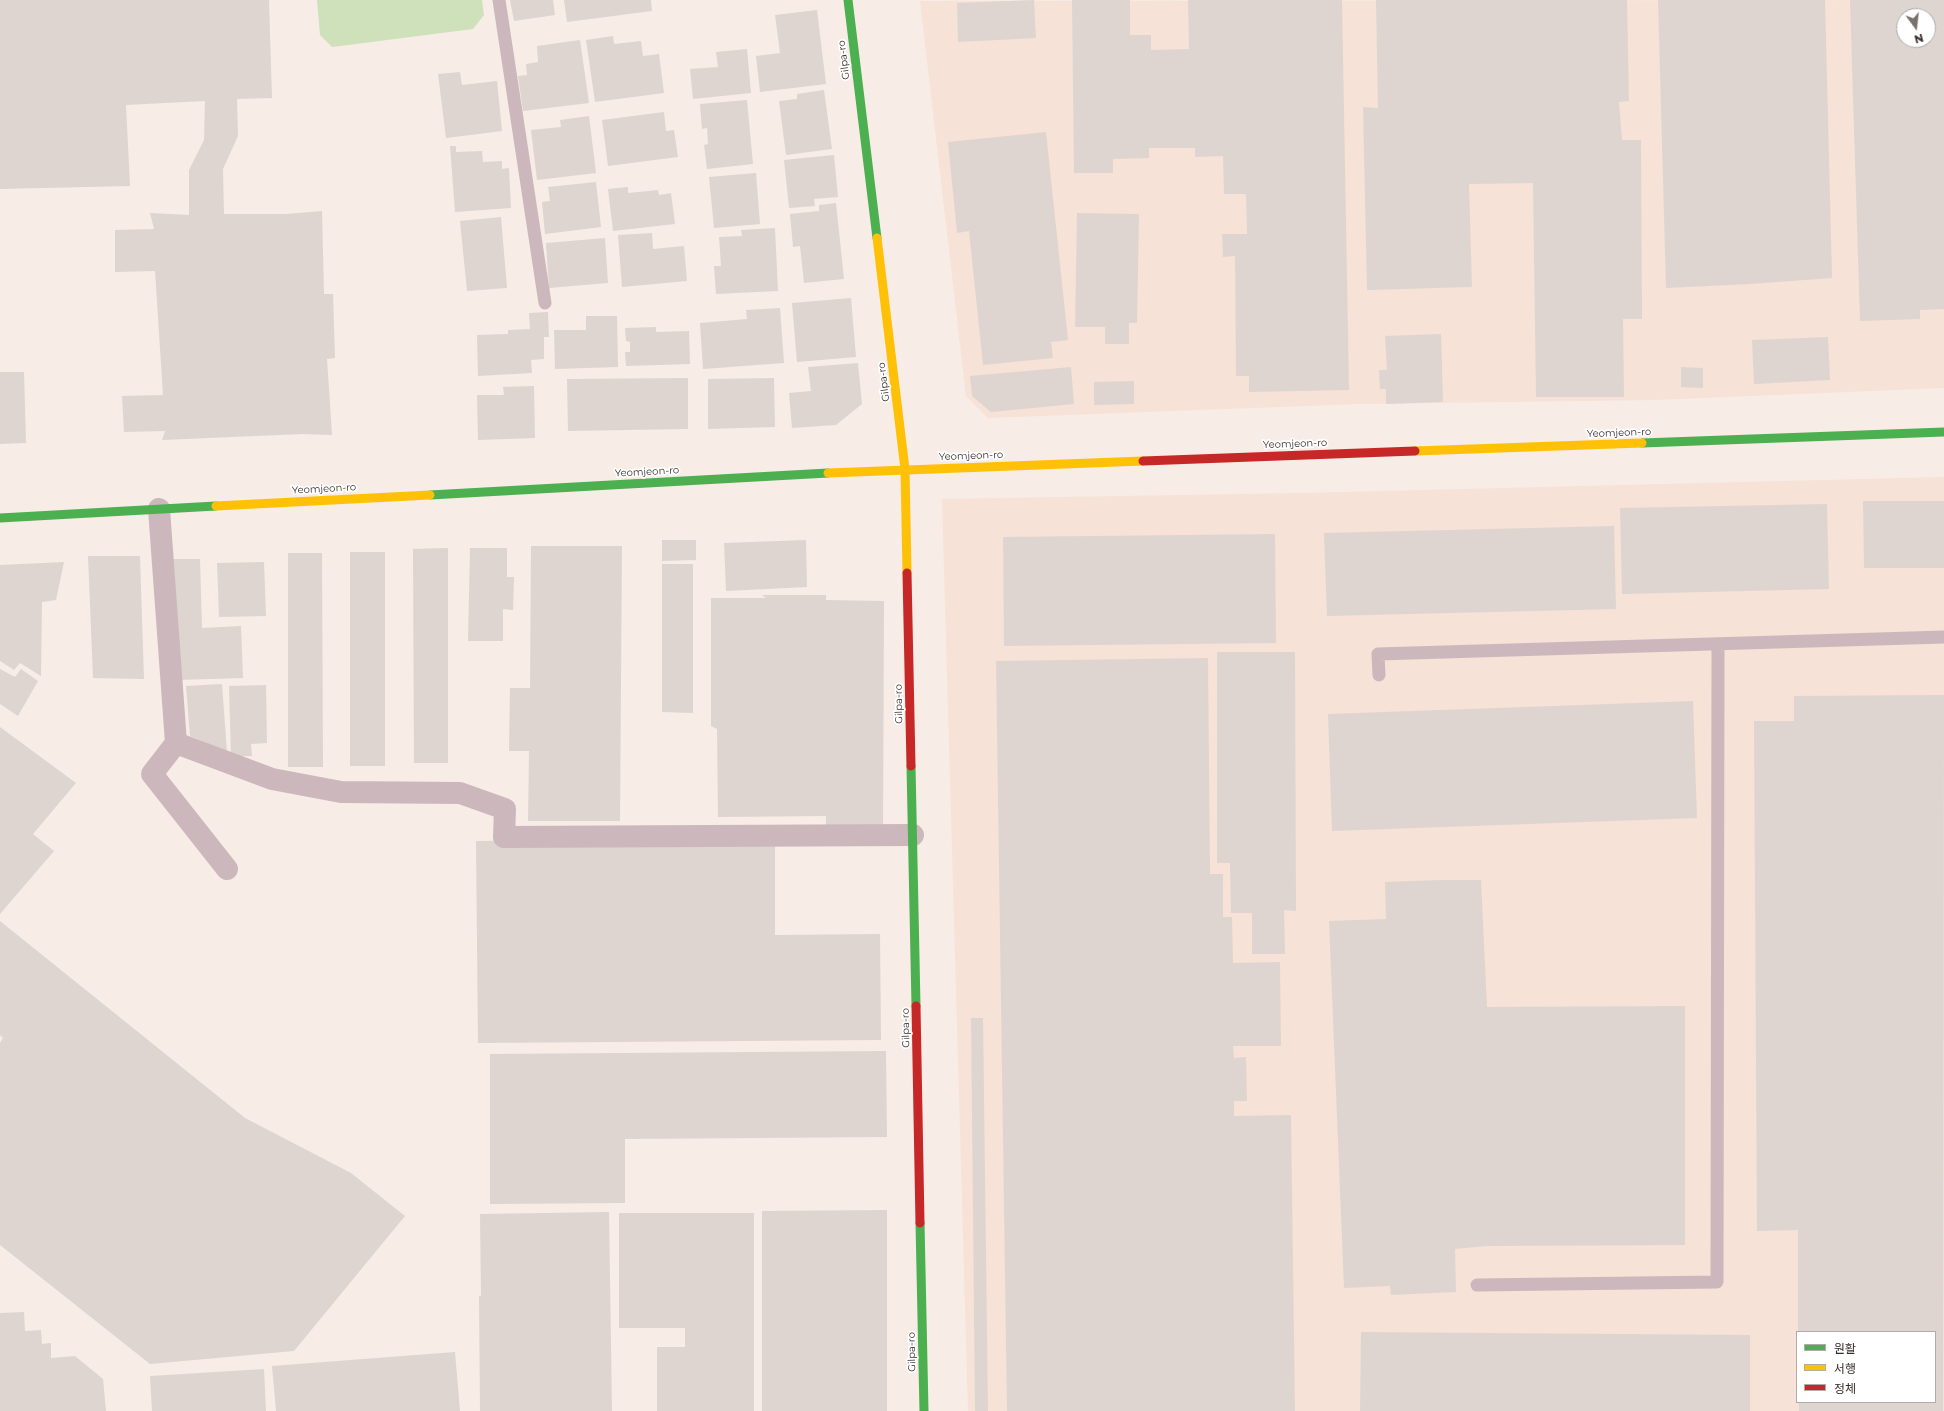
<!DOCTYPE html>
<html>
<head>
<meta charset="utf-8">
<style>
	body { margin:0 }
	#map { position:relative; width:1944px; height:1411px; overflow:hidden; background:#f7ece6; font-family:Montserrat,"Noto Sans KR",sans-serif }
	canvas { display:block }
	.legend { position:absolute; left:1796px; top:1331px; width:140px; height:72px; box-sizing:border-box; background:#fff; border:1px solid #aeaba9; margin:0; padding:5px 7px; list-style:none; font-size:12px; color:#352d28 }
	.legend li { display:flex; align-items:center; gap:8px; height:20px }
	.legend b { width:20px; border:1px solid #aeaba9 }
	.north { position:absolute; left:1896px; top:8px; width:40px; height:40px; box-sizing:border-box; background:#fff; border:1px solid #aeaba9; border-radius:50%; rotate:165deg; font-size:11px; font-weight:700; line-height:16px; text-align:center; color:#352d28 }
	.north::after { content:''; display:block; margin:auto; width:14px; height:18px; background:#79706a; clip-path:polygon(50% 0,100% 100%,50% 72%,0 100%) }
</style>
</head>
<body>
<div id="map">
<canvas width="1944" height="1411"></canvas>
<ul class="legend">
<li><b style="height:5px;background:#4caf50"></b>원활</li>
<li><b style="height:5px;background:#ffc107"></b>서행</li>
<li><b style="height:5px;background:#c62828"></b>정체</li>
</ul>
<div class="north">N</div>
</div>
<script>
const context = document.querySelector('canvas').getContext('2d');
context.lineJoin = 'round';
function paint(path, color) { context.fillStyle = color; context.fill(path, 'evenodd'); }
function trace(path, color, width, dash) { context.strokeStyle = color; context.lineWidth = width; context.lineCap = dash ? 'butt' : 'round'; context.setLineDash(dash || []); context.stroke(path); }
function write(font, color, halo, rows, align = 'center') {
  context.font = font + ' Montserrat,sans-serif'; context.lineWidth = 3.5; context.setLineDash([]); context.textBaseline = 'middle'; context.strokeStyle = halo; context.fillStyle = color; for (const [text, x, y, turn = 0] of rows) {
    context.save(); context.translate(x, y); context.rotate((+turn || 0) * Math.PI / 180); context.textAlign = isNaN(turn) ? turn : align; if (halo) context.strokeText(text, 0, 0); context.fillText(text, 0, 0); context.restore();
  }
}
const built = new Path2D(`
	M 1944,0 L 1944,388 L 1655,400 L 1359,404 L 988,418 L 966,396 L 920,1 ZM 1904,16 L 1928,16 L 1928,40 L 1904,40 Z
	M 1944,477 L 1944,1411 L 968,1411 L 942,499 L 1303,493 ZM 1797,1332 L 1935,1332 L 1935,1402 L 1797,1402 Z`);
const green = new Path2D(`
	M 317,0 L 482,0 L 484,15 L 473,29 L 332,47 L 320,35 Z`);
const building = new Path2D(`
	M 0,0 L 269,0 L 272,98 L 237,99 L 238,136 L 223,169 L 224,214 L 287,214 L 322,211 L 324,294 L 333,294 L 335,358 L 327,359 L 332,435 L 303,434 L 162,440 L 165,431 L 124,432 L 122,396 L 163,395 L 155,271 L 115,272 L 115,230 L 154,229 L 150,213 L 189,215 L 189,170 L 204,140 L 205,101 L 126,105 L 130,186 L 0,189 Z
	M 510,0 L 553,0 L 555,15 L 514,21 Z
	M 564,0 L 651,0 L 652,11 L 567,22 Z
	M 1034,0 L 1036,38 L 958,42 L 957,3 Z
	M 1072,0 L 1130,0 L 1130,35 L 1151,35 L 1151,50 L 1189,49 L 1188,0 L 1342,0 L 1349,390 L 1249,392 L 1249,376 L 1236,376 L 1235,256 L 1223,257 L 1222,234 L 1247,234 L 1246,194 L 1224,194 L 1223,156 L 1195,157 L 1195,148 L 1149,148 L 1149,158 L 1113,159 L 1113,173 L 1074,173 Z
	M 1376,0 L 1627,0 L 1629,101 L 1619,102 L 1622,140 L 1641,140 L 1642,319 L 1623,319 L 1624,397 L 1536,397 L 1533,183 L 1469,184 L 1472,287 L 1367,290 L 1363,107 L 1378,108 Z
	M 1658,0 L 1825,0 L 1832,278 L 1750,284 L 1666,288 Z
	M 1850,0 L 1944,0 L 1944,309 L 1920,310 L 1920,319 L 1860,321 ZM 1904,16 L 1928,16 L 1928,40 L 1904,40 Z
	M 817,10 L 826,84 L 760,92 L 756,56 L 780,53 L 775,15 Z
	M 613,36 L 614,44 L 641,41 L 643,56 L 659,54 L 664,93 L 595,102 L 586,40 Z
	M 580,40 L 589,103 L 523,111 L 518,76 L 527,75 L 526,64 L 538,62 L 537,46 Z
	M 747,49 L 751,93 L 693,99 L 690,69 L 718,67 L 716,52 Z
	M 460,72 L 462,85 L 497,81 L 502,131 L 446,138 L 438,74 Z
	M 824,90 L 832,149 L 786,155 L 779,101 L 797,99 L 797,94 Z
	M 747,100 L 753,164 L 707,169 L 704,145 L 708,144 L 707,128 L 702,129 L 700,104 Z
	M 664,112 L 666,131 L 674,130 L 678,157 L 608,166 L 602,120 Z
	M 589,116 L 596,173 L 537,180 L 531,130 L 561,127 L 560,120 Z
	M 1046,132 L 1068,340 L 1051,342 L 1053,358 L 983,365 L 969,231 L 957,233 L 948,142 Z
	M 450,146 L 456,146 L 456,152 L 482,151 L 483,162 L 502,161 L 502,169 L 509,168 L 511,208 L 455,212 Z
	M 834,155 L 838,197 L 814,199 L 815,206 L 789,208 L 784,160 Z
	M 756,173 L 760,224 L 714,228 L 709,177 Z
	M 596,182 L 601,227 L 545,234 L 542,202 L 550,201 L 548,187 Z
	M 628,187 L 628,193 L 658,190 L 659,195 L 671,193 L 675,224 L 613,231 L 608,189 Z
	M 836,203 L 844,279 L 804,283 L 800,246 L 793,247 L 790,214 L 819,211 L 819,205 Z
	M 1077,213 L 1139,214 L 1137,323 L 1129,323 L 1129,344 L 1105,344 L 1105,327 L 1075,327 Z
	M 501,217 L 507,288 L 467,291 L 460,221 Z
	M 775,228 L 778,291 L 716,294 L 714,266 L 721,266 L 719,237 L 742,236 L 741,230 Z
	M 652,233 L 653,249 L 684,246 L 687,281 L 622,287 L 618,235 Z
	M 605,238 L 608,283 L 549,288 L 546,243 Z
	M 851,298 L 856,357 L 797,362 L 792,303 Z
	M 780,308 L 784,363 L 703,369 L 700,323 L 747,319 L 746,310 Z
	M 548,312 L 549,337 L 544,337 L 544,359 L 531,360 L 532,373 L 478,376 L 477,335 L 508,334 L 508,330 L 530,329 L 529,313 Z
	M 586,316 L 617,316 L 618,367 L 555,369 L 554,330 L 586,330 Z
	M 656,327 L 656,332 L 689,331 L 690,364 L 626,366 L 625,352 L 630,352 L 630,342 L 626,341 L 625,328 Z
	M 1441,334 L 1443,402 L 1386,404 L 1386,389 L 1380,389 L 1379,370 L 1387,370 L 1385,336 Z
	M 1828,337 L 1830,380 L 1754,384 L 1752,340 Z
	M 858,363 L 862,404 L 836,425 L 792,428 L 789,393 L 811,391 L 808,367 Z
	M 1071,367 L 1074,404 L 991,412 L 972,396 L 970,376 Z
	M 1681,367 L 1703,368 L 1703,388 L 1681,387 Z
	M 0,372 L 24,372 L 26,443 L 0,444 Z
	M 688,378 L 688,429 L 568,431 L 567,379 Z
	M 774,378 L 775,427 L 708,429 L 708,379 Z
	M 1134,381 L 1134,404 L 1094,405 L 1094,382 Z
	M 534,386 L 535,438 L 478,440 L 477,395 L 504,395 L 503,387 Z
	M 1863,501 L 1944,501 L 1944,568 L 1864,568 Z
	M 1827,504 L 1829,589 L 1622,594 L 1620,508 Z
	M 1614,526 L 1616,609 L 1327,616 L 1324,533 Z
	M 1275,534 L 1276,643 L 1004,646 L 1003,537 Z
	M 662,540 L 696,540 L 696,560 L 662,561 Z
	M 806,540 L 807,587 L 726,591 L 724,543 Z
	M 531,546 L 622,546 L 620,821 L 528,821 L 529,751 L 509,751 L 510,688 L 530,688 Z
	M 448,548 L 448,763 L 414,763 L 413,549 Z
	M 470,548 L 507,548 L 507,577 L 514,577 L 513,610 L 503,609 L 503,641 L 468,641 Z
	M 350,552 L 385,552 L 385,766 L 350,766 Z
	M 288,553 L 322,553 L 323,767 L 288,767 Z
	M 88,556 L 140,556 L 144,679 L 93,678 Z
	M 173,559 L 200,559 L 202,628 L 241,626 L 243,678 L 177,680 Z
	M 64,562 L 56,600 L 42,602 L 41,676 L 20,663 L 14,670 L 0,661 L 0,565 Z
	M 264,562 L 266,616 L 219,617 L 217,563 Z
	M 662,564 L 693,564 L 693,713 L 662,712 Z
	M 762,595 L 826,595 L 826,600 L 884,601 L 883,830 L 826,829 L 826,816 L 718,817 L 717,729 L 711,726 L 711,598 L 766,598 Z
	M 1217,652 L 1295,652 L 1296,911 L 1284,910 L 1285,954 L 1252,954 L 1252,913 L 1231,913 L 1230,863 L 1217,863 Z
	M 1208,658 L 1210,874 L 1223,874 L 1223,917 L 1232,917 L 1233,963 L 1280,962 L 1281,1046 L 1233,1046 L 1234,1058 L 1246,1057 L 1247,1101 L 1234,1101 L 1234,1116 L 1291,1115 L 1295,1411 L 1007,1411 L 996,661 Z
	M 0,669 L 15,677 L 21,669 L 38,681 L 18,716 L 0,704 Z
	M 222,684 L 227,752 L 190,736 L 186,686 Z
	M 266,685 L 267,743 L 251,744 L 252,756 L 231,756 L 229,686 Z
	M 1938,695 L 1944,695 L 1943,1411 L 1799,1411 L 1799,1402 L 1935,1402 L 1935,1332 L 1798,1332 L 1798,1230 L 1757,1231 L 1754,721 L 1794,721 L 1794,696 Z
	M 1693,701 L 1697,818 L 1332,831 L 1328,714 Z
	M 0,727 L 76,783 L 33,834 L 54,851 L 0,914 Z
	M 775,838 L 775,935 L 880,934 L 881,1040 L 478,1043 L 476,841 Z
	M 1440,880 L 1481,880 L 1487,1007 L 1685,1006 L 1685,1245 L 1487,1246 L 1455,1249 L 1456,1292 L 1391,1295 L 1390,1286 L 1344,1288 L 1329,921 L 1386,919 L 1385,882 Z
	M 0,921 L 245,1118 L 351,1173 L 405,1216 L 294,1351 L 150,1364 L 0,1245 L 0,1043 L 3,1038 L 0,1035 Z
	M 971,1018 L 983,1018 L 988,1411 L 975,1411 Z
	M 886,1051 L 887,1137 L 625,1139 L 625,1203 L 490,1204 L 490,1054 Z
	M 887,1210 L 887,1411 L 762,1411 L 762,1211 Z
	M 609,1212 L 612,1411 L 480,1411 L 479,1296 L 481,1296 L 480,1214 Z
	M 619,1213 L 754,1213 L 754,1411 L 657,1411 L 657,1347 L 685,1347 L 685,1328 L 619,1328 Z
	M 24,1312 L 25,1331 L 41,1330 L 42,1344 L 51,1343 L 51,1358 L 75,1356 L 103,1379 L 106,1411 L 0,1411 L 0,1313 Z
	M 1361,1332 L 1750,1335 L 1750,1411 L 1360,1411 Z
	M 455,1352 L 460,1411 L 276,1411 L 272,1366 Z
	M 264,1369 L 266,1411 L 152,1411 L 150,1376 Z`);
const lane = new Path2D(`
	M 499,0 L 545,303
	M 1379,675 L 1378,654 L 1944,637
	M 1477,1285 L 1717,1282 L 1718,644`);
const street = new Path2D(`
	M 159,509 L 176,743 L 272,779 L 341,792 L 460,793 L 505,809 L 504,837 L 913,835
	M 176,743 L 152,774 L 227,869`);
const fast = new Path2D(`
	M 848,0 L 877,238
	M 1642,443 L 1944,432
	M 430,495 L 828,473
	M 0,518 L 216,506
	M 911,766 L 916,1006
	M 920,1223 L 924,1411`);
const slow = new Path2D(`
	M 877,238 L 905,469 L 907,573
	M 1415,451 L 1642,443
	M 828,473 L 1143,461
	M 216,506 L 430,495`);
const jam = new Path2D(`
	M 1143,461 L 1415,451
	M 907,573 L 911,766
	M 916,1006 L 920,1223`);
const streetNames = [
	["Gilpa-ro",844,60,-97],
	["Gilpa-ro",884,382,-97],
	["Yeomjeon-ro",1619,433,-2],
	["Yeomjeon-ro",1295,444,-2],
	["Yeomjeon-ro",971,456,-2],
	["Yeomjeon-ro",647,472,-3],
	["Yeomjeon-ro",324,489,-3],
	["Gilpa-ro",899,704,-91],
	["Gilpa-ro",906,1028,-91],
	["Gilpa-ro",912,1352,-91]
];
paint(built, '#f6e2d6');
paint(green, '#cee1bb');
paint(building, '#ded5d0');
trace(lane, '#ccb8bc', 13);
trace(street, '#ccb8bc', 22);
trace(fast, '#4caf50', 9);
trace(slow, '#ffc107', 9);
trace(jam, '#c62828', 9);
write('10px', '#352d28', '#fff', streetNames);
</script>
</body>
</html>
